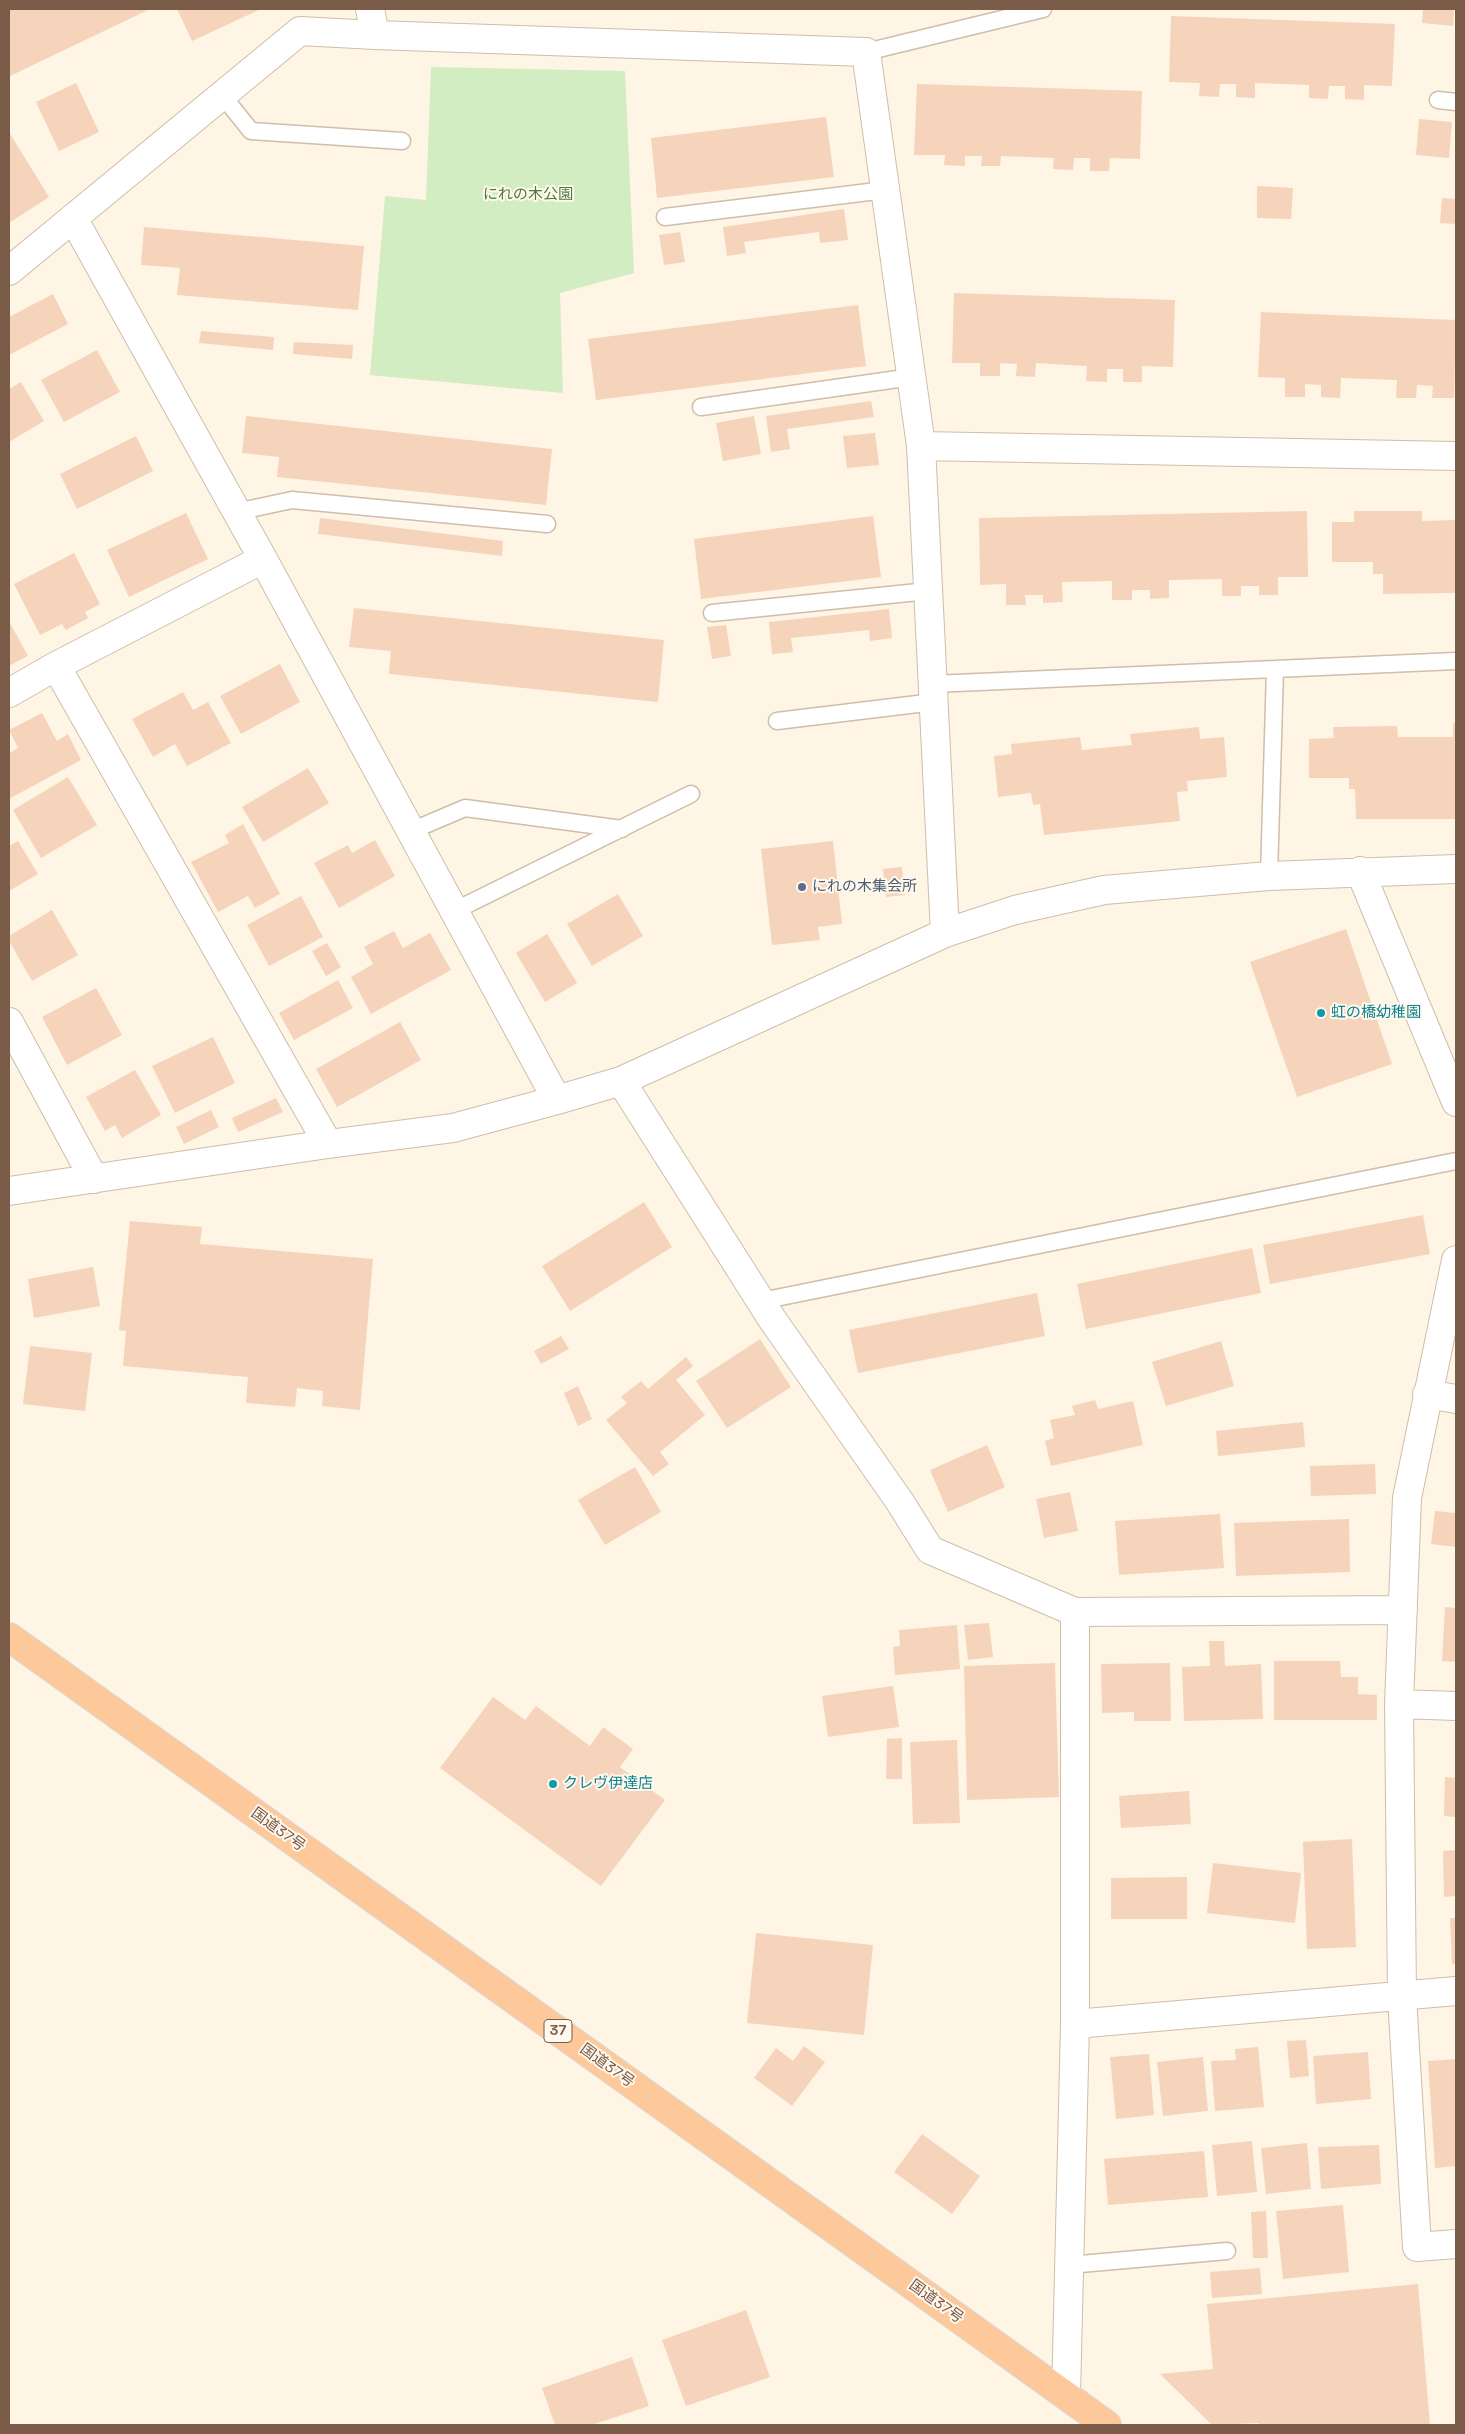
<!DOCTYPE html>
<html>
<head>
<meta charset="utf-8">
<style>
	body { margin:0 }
	#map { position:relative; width:1465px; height:2434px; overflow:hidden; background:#fef5e5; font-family:"Space Grotesk",sans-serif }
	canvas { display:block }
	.frame { position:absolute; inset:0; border:10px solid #795b48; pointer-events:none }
</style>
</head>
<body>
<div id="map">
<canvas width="1465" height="2434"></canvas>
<div class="frame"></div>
</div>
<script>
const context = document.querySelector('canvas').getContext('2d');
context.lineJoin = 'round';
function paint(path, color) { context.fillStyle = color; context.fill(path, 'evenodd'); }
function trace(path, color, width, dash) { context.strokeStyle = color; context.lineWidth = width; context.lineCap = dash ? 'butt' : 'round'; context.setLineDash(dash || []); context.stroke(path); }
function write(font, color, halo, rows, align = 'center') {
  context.font = font + ' "Space Grotesk","Noto Sans JP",sans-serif'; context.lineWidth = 4; context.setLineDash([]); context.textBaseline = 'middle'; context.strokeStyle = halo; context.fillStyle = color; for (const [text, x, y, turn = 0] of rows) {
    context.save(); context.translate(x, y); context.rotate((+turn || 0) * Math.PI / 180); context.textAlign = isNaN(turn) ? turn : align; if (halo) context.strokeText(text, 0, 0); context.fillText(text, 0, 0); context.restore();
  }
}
const green = new Path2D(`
	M 431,67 L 625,71 L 634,273 L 560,293 L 563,393 L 370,375 L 385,196 L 426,200 Z`);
const building = new Path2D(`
	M 9,9 L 150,9 L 10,76 Z
	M 177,9 L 261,9 L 192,41 Z
	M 1423,9 L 1454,9 L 1453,26 L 1422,23 Z
	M 1171,16 L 1395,24 L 1392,86 L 1364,85 L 1364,100 L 1345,99 L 1345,86 L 1329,86 L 1328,99 L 1309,98 L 1309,85 L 1255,83 L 1255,98 L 1236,97 L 1236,84 L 1220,84 L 1219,97 L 1199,96 L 1200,83 L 1169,82 Z
	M 76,83 L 99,132 L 59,151 L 36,102 Z
	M 917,84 L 1142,91 L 1140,159 L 1110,158 L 1109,171 L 1090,171 L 1090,158 L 1074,158 L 1073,170 L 1053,169 L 1054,158 L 1001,156 L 1000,166 L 981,166 L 982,156 L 965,156 L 965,166 L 944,165 L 945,155 L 914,155 Z
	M 826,117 L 834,177 L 657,198 L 651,138 Z
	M 1419,119 L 1452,122 L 1449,158 L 1416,155 Z
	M 9,132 L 49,197 L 9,223 Z
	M 1257,186 L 1293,188 L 1291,219 L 1257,218 Z
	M 1442,198 L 1456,199 L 1456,224 L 1440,223 Z
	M 844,209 L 848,240 L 820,243 L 819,232 L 744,242 L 746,253 L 727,256 L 723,227 Z
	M 144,227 L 364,246 L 358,310 L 177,295 L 180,268 L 141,265 Z
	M 680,232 L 685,262 L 664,265 L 659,235 Z
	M 954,293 L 1175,300 L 1173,367 L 1142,366 L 1142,382 L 1123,382 L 1123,369 L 1107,369 L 1107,382 L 1086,381 L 1087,366 L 1036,363 L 1035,377 L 1016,376 L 1017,364 L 1000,363 L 1000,376 L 980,376 L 980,363 L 952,363 Z
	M 53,294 L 68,324 L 9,355 L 9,317 Z
	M 858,305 L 866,366 L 596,400 L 588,339 Z
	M 1261,312 L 1456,320 L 1454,398 L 1432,398 L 1433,386 L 1417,385 L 1416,398 L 1396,398 L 1397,380 L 1341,378 L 1340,398 L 1321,397 L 1321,385 L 1305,384 L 1305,397 L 1285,397 L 1285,378 L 1258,377 Z
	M 201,331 L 274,337 L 273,350 L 199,343 Z
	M 294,342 L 353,345 L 352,359 L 293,354 Z
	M 97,350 L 120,392 L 64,422 L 41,380 Z
	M 21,382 L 44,421 L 9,442 L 9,389 Z
	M 871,401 L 874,417 L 787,429 L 790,449 L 771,452 L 766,416 Z
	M 246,416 L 552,449 L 546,505 L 277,477 L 279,457 L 242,453 Z
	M 754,416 L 761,454 L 723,461 L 716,423 Z
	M 875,433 L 879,465 L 847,468 L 843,436 Z
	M 136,436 L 153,471 L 77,509 L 60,474 Z
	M 1307,511 L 1308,577 L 1278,577 L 1278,595 L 1259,595 L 1259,586 L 1241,586 L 1241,596 L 1222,596 L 1222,579 L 1169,580 L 1169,598 L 1150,599 L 1150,590 L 1132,590 L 1132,600 L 1112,600 L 1112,581 L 1062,582 L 1063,602 L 1043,603 L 1043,595 L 1025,595 L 1026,605 L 1006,605 L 1006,584 L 980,585 L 979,518 Z
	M 1354,511 L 1422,511 L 1422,521 L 1456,520 L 1456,593 L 1383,594 L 1383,574 L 1373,574 L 1373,562 L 1332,562 L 1332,522 L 1354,522 Z
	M 186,513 L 208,559 L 129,597 L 107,550 Z
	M 873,516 L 881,577 L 701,599 L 694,539 Z
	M 320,518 L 503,541 L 502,556 L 318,534 Z
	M 74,553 L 100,604 L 85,612 L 88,618 L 66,630 L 62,624 L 40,635 L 14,584 Z
	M 354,608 L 664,640 L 658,702 L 389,674 L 391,651 L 349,647 Z
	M 889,609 L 892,638 L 870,641 L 869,630 L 791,638 L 793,652 L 772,654 L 769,622 Z
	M 9,623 L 10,623 L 28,656 L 9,666 Z
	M 726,625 L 731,656 L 712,659 L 707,627 Z
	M 280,664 L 300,702 L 241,734 L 220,696 Z
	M 183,692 L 193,710 L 208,702 L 231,743 L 187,766 L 175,744 L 153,757 L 132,719 Z
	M 42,713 L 57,741 L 68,734 L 81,760 L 9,799 L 9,753 L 18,748 L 9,730 Z
	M 1453,723 L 1456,723 L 1456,819 L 1356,819 L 1355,789 L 1349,789 L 1349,778 L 1309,778 L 1309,739 L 1334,738 L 1333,727 L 1397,726 L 1398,737 L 1453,737 Z
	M 1199,727 L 1200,739 L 1224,737 L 1227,777 L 1187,781 L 1188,791 L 1177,792 L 1180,821 L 1044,835 L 1040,804 L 1033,805 L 1031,793 L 998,797 L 994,756 L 1012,754 L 1011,744 L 1080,737 L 1082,750 L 1132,745 L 1130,734 Z
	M 308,768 L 329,803 L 263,842 L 242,807 Z
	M 68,777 L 97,825 L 41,858 L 13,810 Z
	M 243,824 L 280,894 L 255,908 L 248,896 L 218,912 L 191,862 L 229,843 L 225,835 Z
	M 375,840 L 395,876 L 339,908 L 314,863 L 348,845 L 352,853 Z
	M 18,841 L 38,874 L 9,891 L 9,846 Z
	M 833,841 L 842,924 L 818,927 L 820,940 L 772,945 L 761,849 Z
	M 902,867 L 905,895 L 886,897 L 883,869 Z
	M 618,894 L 643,936 L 592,966 L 567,924 Z
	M 301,896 L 323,937 L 269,966 L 247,925 Z
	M 52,910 L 78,955 L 32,981 L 9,941 L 9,936 Z
	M 1346,929 L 1392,1064 L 1297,1097 L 1250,962 Z
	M 394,931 L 403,948 L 430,933 L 451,970 L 371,1014 L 351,977 L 373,964 L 364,947 Z
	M 547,934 L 577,983 L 545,1002 L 516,953 Z
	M 327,943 L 341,967 L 326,976 L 312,951 Z
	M 338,980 L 353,1008 L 294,1040 L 279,1013 Z
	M 96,988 L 122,1035 L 67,1065 L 42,1017 Z
	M 400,1022 L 421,1060 L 337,1107 L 316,1069 Z
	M 213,1037 L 235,1083 L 175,1113 L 152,1066 Z
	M 135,1070 L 161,1115 L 122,1138 L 115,1125 L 105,1131 L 86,1097 Z
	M 276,1098 L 283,1112 L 238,1132 L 232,1118 Z
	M 211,1110 L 219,1127 L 184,1144 L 176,1127 Z
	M 644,1202 L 672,1247 L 570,1311 L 542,1266 Z
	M 1423,1215 L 1430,1254 L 1270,1284 L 1263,1245 Z
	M 130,1221 L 202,1227 L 200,1244 L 373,1259 L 360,1410 L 322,1406 L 323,1391 L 297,1388 L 295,1407 L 246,1403 L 248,1377 L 123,1366 L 126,1331 L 119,1330 Z
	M 1252,1248 L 1261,1293 L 1086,1329 L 1077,1284 Z
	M 93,1267 L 100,1306 L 34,1318 L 28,1279 Z
	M 1037,1293 L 1045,1336 L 858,1373 L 849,1330 Z
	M 561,1336 L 569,1349 L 541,1364 L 534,1351 Z
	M 760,1339 L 791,1387 L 727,1428 L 696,1381 Z
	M 1221,1341 L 1234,1386 L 1166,1406 L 1152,1362 Z
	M 30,1346 L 92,1353 L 85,1411 L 23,1404 Z
	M 686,1357 L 693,1366 L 676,1380 L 705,1415 L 660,1452 L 669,1464 L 653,1476 L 606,1420 L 627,1403 L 621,1397 L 641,1381 L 648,1389 Z
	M 578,1386 L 592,1419 L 578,1426 L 564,1393 Z
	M 1095,1400 L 1098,1409 L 1133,1401 L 1143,1445 L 1051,1466 L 1045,1441 L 1054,1438 L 1050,1420 L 1075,1415 L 1072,1406 Z
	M 1303,1422 L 1305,1447 L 1218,1456 L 1216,1431 Z
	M 987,1445 L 1005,1487 L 948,1512 L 930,1470 Z
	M 1375,1464 L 1376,1494 L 1311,1496 L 1310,1466 Z
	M 635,1467 L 661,1512 L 605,1545 L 578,1500 Z
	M 1070,1492 L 1078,1531 L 1044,1538 L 1036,1499 Z
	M 1435,1511 L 1456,1513 L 1456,1547 L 1431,1544 Z
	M 1220,1514 L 1224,1568 L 1119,1575 L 1115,1521 Z
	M 1349,1519 L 1350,1572 L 1236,1576 L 1234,1523 Z
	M 1445,1607 L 1456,1608 L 1456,1662 L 1442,1661 Z
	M 989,1623 L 993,1657 L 968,1660 L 964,1625 Z
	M 957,1625 L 960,1669 L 895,1675 L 893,1647 L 900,1646 L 899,1630 Z
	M 1209,1641 L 1224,1641 L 1225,1666 L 1261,1664 L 1263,1719 L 1184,1721 L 1182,1667 L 1210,1666 Z
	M 1274,1661 L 1340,1661 L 1341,1677 L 1358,1677 L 1358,1694 L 1377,1695 L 1377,1720 L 1274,1720 Z
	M 1055,1663 L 1059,1797 L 967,1800 L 964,1666 Z
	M 1170,1663 L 1171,1721 L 1134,1721 L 1134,1712 L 1102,1713 L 1101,1664 Z
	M 893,1686 L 899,1727 L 828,1737 L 822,1696 Z
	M 493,1697 L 525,1720 L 536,1706 L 590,1746 L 603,1727 L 633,1749 L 620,1767 L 665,1800 L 601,1886 L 440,1768 Z
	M 902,1738 L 902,1779 L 886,1779 L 887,1739 Z
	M 957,1740 L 960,1823 L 913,1824 L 910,1742 Z
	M 1445,1777 L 1456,1778 L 1456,1817 L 1444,1816 Z
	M 1189,1791 L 1191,1824 L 1121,1828 L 1119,1796 Z
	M 1352,1839 L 1356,1947 L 1307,1949 L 1303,1842 Z
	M 1456,1850 L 1456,1896 L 1444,1897 L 1443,1851 Z
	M 1213,1863 L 1301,1873 L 1295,1923 L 1207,1913 Z
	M 1187,1877 L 1187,1919 L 1111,1919 L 1111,1878 Z
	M 1450,1918 L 1456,1918 L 1456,1964 L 1452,1964 Z
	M 756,1933 L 873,1945 L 864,2035 L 747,2023 Z
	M 1306,2040 L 1309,2076 L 1290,2078 L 1287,2041 Z
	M 804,2046 L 825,2062 L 792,2106 L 754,2078 L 776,2048 L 793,2061 Z
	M 1258,2047 L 1264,2107 L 1215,2111 L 1211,2061 L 1236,2060 L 1235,2049 Z
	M 1368,2052 L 1371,2099 L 1316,2104 L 1313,2056 Z
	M 1149,2054 L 1154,2115 L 1116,2119 L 1110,2057 Z
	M 1203,2057 L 1208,2111 L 1163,2116 L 1157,2062 Z
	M 1456,2059 L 1456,2166 L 1435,2168 L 1428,2061 Z
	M 922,2134 L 980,2176 L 952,2214 L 894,2172 Z
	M 1252,2141 L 1257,2192 L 1217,2196 L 1212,2145 Z
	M 1307,2143 L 1311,2189 L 1266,2194 L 1261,2148 Z
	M 1379,2145 L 1381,2184 L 1321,2189 L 1318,2147 Z
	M 1204,2151 L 1208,2197 L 1108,2205 L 1104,2159 Z
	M 1343,2205 L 1349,2272 L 1283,2279 L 1276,2211 Z
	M 1266,2211 L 1268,2258 L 1253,2258 L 1251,2212 Z
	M 1260,2268 L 1262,2294 L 1212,2298 L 1210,2272 Z
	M 1418,2284 L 1430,2425 L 1261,2425 L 1258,2423 L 1212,2425 L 1160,2374 L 1213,2369 L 1207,2304 Z
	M 746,2310 L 770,2377 L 686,2406 L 662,2340 Z
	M 632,2357 L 649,2406 L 592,2425 L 555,2425 L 542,2388 Z`);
const service = new Path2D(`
	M 866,52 L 1043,9
	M 222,95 L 251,131 L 402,141
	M 1438,100 L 1456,102
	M 665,217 L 885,190
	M 701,407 L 912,377
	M 236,512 L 292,500 L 547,524
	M 712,613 L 928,591
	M 1275,669 L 1456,661
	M 933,684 L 1275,669 L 1269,876
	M 777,721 L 934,702
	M 411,831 L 465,808 L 622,829
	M 454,911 L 691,794
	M 761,1301 L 1456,1161
	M 1069,2265 L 1227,2251`);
const minor = new Path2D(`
	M 370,9 L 375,35
	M 73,218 L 263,559 L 557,1100
	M 9,271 L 300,31 L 375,35 L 866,52 L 921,446 L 945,933
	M 921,446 L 1456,456
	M 56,666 L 328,1144
	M 9,693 L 56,666 L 263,559
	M 1360,871 L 1456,1102
	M 9,1022 L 94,1179
	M 621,1081 L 772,1319 L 900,1502 L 930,1550 L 1075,1612 L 1403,1610
	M 9,1191 L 328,1144 L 453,1128 L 557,1100 L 621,1081 L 945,933 L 1015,910 L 1104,890 L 1269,876 L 1456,869
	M 1456,1260 L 1407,1498 L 1399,1704 L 1402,1997 L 1417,2247 L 1456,2244
	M 1427,1394 L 1456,1399
	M 1399,1704 L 1456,1706
	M 1075,2024 L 1456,1991
	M 1066,2395 L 1075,2024 L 1075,1612`);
const trunk = new Path2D(`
	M 9,1637 L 1107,2425`);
const markers = [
	[802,887,5,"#5c6f8a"],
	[1321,1013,5,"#0f9aa8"],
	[553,1784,5,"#0f9aa8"]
];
const shields = [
	[558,2031,28]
];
const shieldNames = [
	["37",558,2031]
];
const parkNames = [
	["にれの木公園",528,195]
];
const serviceNames = [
	["にれの木集会所",812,887]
];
const cultureNames = [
	["虹の橋幼稚園",1331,1013],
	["クレヴ伊達店",563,1784]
];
const streetNames = [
	["国道37号",278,1830,36],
	["国道37号",607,2066,36],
	["国道37号",936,2302,36]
];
paint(green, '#d2edc2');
paint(building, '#f5d4bb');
trace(service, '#d0bdaa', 19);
trace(minor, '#d0bdaa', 30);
trace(trunk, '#dcd4cf', 30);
trace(service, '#fff', 16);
trace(minor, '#fff', 28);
trace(trunk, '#fec99a', 28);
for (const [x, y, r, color] of markers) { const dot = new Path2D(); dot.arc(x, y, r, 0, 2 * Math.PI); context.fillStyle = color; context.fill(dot); trace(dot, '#fff8ed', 2); }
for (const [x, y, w] of shields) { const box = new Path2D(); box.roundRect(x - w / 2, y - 11.5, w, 23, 4); context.fillStyle = '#fff8ed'; context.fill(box); trace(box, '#795b48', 1); }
write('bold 14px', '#795b48', null, shieldNames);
write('15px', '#4c7a3c', '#fff8ed', parkNames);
write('15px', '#4e5e75', '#fff8ed', serviceNames, 'left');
write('15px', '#0d838f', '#fff8ed', cultureNames, 'left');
write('15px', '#795b48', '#fff8ed', streetNames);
</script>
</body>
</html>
